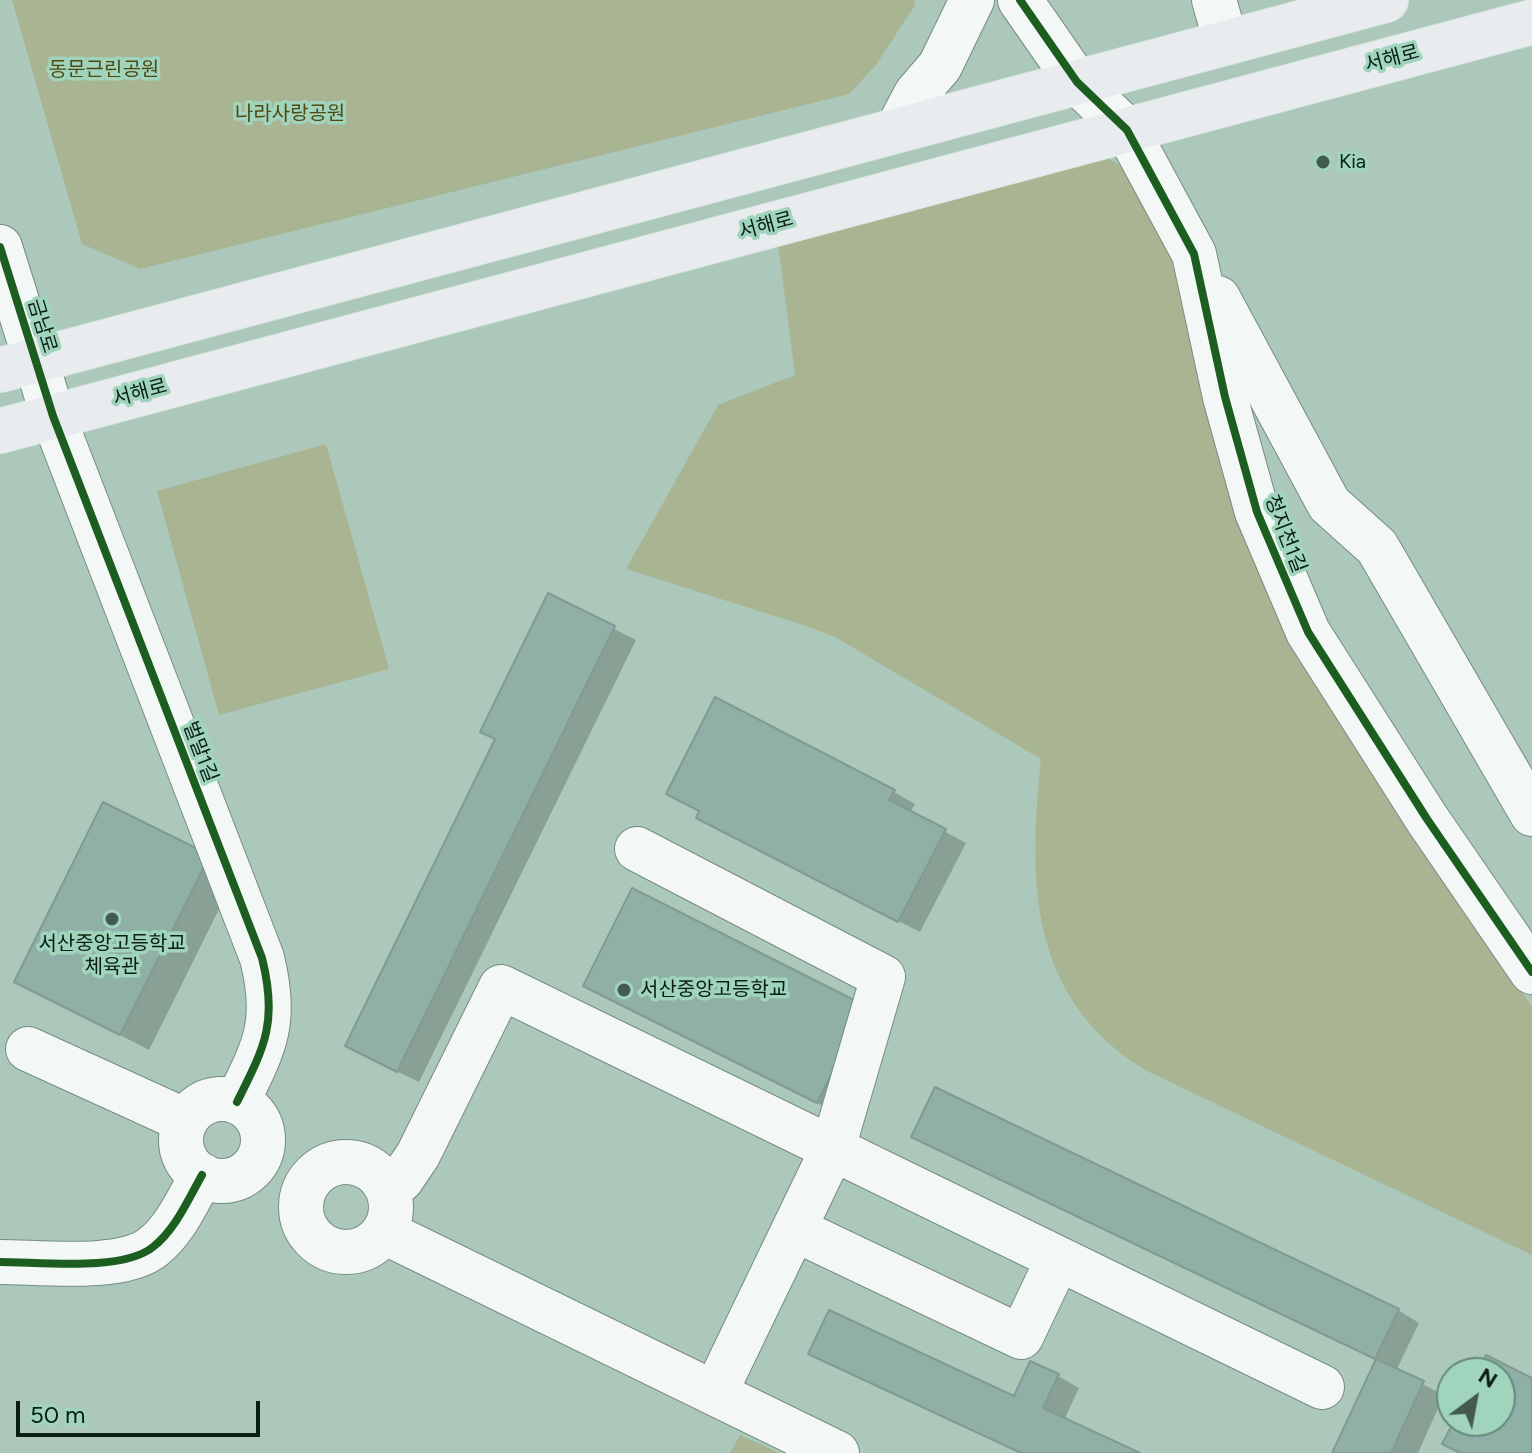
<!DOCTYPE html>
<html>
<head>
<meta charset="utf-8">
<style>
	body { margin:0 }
	#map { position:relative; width:1532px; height:1453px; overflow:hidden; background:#acc8bb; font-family:Figtree,sans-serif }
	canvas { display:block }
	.north { position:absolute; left:1436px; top:1357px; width:80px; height:80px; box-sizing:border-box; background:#a0d4bc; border:2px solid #648b7a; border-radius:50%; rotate:32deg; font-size:22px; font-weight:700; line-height:32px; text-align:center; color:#0a1e16 }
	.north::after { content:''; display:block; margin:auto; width:28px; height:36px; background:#435a50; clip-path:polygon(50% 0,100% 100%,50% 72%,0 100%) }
	.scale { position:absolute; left:16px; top:1401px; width:244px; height:36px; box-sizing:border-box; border:4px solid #0a1e16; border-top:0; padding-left:10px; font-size:24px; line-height:28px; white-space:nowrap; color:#0a1e16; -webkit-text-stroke:6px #a0d4bc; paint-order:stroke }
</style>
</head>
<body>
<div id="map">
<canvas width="1532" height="1453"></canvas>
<div class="north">N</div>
<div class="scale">50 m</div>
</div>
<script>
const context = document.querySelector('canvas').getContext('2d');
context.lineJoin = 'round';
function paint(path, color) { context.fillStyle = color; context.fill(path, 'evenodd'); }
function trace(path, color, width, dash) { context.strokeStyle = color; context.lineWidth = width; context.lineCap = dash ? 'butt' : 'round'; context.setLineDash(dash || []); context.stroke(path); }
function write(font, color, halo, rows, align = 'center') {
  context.font = font + ' Figtree,"Noto Sans KR",sans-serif'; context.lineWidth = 7; context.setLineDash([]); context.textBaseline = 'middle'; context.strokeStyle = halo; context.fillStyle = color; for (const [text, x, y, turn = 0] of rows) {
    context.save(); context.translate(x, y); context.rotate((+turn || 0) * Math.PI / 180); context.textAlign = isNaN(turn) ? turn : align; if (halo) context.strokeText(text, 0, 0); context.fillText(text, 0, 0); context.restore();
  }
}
const green = new Path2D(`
	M 12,0 L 914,0 L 915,5 L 876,65 L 849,94 L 140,269 L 82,244 Z
	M 1108,158 L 1131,172 L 1151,192 L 1288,614 L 1532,1007 L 1532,1255 L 1145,1070 C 1028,997 1028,882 1041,759 L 835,637 L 800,624 L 626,569 L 718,405 L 795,375 L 777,236 Z
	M 326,444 L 389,669 L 219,715 L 157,491 Z
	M 740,1435 L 779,1453 L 730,1453 Z`);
const shadow = new Path2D(`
	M 549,596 L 636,640 L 419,1082 L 369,1058 L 497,739 Z
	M 894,792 L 915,804 L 910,813 L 966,843 L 920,932 L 720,829 Z
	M 104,805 L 237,873 L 149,1050 L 16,981 Z
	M 607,997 L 866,1007 L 839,1114 Z
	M 935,1148 L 1398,1310 L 1419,1323 L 1396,1371 L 1444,1395 L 1418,1453 L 1334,1453 L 1377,1360 Z
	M 832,1365 L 1015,1399 L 1058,1376 L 1079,1388 L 1064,1420 L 1135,1453 L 1020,1453 Z`);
const building = new Path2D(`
	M 548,593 L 615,626 L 397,1072 L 345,1046 L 495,739 L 480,732 Z
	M 715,697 L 895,790 L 889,800 L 946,829 L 898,922 L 696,818 L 699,811 L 666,794 Z
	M 103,802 L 210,855 L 120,1035 L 14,982 Z
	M 632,888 L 866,1006 L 817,1103 L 583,986 Z
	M 935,1087 L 1399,1309 L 1375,1359 L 911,1137 Z
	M 829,1310 L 1014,1396 L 1030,1361 L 1059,1374 L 1043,1408 L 1140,1453 L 1021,1453 L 808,1354 Z
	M 1486,1355 L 1532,1378 L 1532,1453 L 1460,1453 L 1442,1444 L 1454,1421 L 1500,1421 L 1500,1373 L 1477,1373 Z
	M 1376,1359 L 1424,1381 L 1391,1453 L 1332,1453 Z`);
const minor = new Path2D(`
	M 1020,0 L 1077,82 L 1127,130 L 1194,254 L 1225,397 L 1257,512 L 1308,632 L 1427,819 L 1532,972
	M 1214,0 L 1226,42
	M 897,130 L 916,94 L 940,66 L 972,0
	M 0,247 L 53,416 L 262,958 C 278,1022 265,1046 237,1102
	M 1218,298 L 1329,504 L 1377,547 L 1532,814
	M 637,849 L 883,977 L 833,1148 L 715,1393
	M 28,1049 L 186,1121
	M181 1140a41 41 0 1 1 82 0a41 41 0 1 1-82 0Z
	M301 1207a45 45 0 1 1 90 0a45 45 0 1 1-90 0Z
	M 388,1189 L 401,1180 L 418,1155 L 501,987 L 1322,1387
	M 794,1229 L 1021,1337 L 1058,1259
	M 384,1232 L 837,1453
	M 0,1262 C 40,1262 122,1272 153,1247 C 175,1230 188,1200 202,1175`);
const major = new Path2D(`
	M 0,370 L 1386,0
	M 0,431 L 1532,22`);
const cycleway = new Path2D(`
	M 1020,0 L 1077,82 L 1127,130 L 1194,254 L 1225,397 L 1257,512 L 1308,632 L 1427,819 L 1532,972
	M 0,247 L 53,416 L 262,958 C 278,1022 265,1046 237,1102
	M 0,1262 C 40,1262 122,1272 153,1247 C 175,1230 188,1200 202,1175`);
const markers = [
	[1323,162,8,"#435a50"],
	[112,919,8,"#435a50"],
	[624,990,8,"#435a50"]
];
const streetNames = [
	["서해로",1392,59,-15],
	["서해로",766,226,-15],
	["금남로",42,326,73],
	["서해로",140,393,-15],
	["청지천1길",1285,534,69],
	["벌말1길",200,752,69]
];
const parkNames = [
	["동문근린공원",104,70],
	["나라사랑공원",290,114]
];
const poiNames = [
	["Kia",1339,162],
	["서산중앙고등학교",112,944,"center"],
	["체육관",112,967,"center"],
	["서산중앙고등학교",640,990]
];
paint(green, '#a9b493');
paint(shadow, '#0003');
paint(building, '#8fafa7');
trace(building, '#829a93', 2);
trace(minor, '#768c82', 46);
trace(major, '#dae6e0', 46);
trace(minor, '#f3f7f5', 44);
trace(major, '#e8ecee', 44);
trace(cycleway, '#1b5e20', 8);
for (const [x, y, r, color] of markers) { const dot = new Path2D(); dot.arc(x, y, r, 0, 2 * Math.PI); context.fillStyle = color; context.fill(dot); trace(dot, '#a0d4bc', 3); }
write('20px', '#0a1e16', '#a0d4bc', streetNames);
write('20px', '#4f4a11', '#a0d4bc', parkNames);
write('20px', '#0a1e16', '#a0d4bc', poiNames, 'left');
</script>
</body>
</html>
